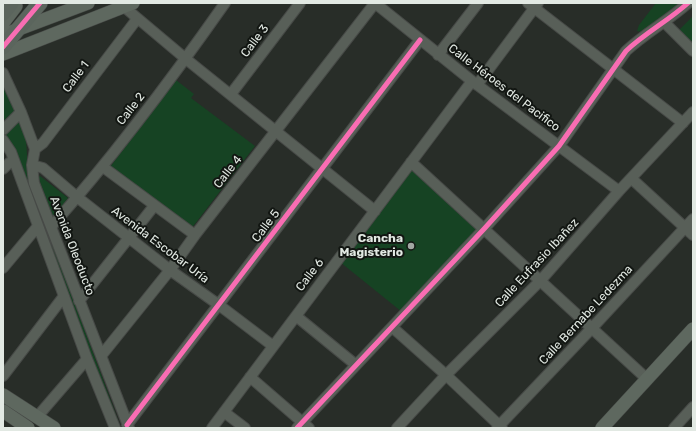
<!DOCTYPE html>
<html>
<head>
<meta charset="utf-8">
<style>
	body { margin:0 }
	#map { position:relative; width:696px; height:431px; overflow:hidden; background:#282d28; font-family:Rubik,sans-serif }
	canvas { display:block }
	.frame { position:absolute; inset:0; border:4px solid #e2e9e3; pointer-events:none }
</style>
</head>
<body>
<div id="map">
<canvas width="696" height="431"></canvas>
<div class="frame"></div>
</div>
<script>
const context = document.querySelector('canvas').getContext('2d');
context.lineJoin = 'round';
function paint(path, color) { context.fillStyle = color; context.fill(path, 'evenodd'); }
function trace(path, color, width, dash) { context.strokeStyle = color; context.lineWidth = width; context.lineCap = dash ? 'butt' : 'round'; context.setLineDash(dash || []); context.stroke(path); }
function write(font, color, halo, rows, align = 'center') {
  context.font = font + ' Rubik,sans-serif'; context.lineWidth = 4; context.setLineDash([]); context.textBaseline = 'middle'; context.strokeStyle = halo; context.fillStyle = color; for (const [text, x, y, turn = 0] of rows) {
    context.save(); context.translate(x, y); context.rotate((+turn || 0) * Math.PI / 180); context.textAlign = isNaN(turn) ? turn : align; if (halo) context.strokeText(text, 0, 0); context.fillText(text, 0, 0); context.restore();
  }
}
const green = new Path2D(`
	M 656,3 L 679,4 L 641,32 L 637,31 L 639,25 Z
	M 693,16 L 693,46 L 678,31 Z
	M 176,80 L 194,94 L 191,98 L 255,146 L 191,229 L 110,167 Z
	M 3,82 L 15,111 L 3,121 Z
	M 19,121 L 26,140 L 28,171 L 47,229 L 121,428 L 116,428 L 10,144 L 3,135 Z
	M 414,170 L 476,227 L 478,231 L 402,312 L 340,262 L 410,171 Z
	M 40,176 L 68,198 L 54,217 L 53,217 L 38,177 Z`);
const minor = new Path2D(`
	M 375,3 L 472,81 L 619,191
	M 528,3 L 683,123
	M 123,6 L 186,59 L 375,211
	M 664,22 L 693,51
	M 438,55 L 478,3
	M 3,73 L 21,112 L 35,149 L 32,165 L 34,183 L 129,428
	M 477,85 L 538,3
	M 231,94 L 300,3
	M 3,130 L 21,112
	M 3,140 L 11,152 L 87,359 L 115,428
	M 35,149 L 43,143 L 137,19
	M 411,162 L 647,379
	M 32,165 L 43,168 L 77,197 L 170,270 L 219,305 L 273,346
	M 103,167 L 195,235
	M 3,169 L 9,163 L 14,162
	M 632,179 L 693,235
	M 51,227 C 114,156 171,80 225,3
	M 3,268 L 38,226
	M 79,301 L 154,206
	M 296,316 L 356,365
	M 392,327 L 446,375 L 502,428
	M 101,356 L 170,270 L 195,235 L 375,3
	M 3,376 L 64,296
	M 250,377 L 309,428
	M 224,412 L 245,428
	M 37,417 L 87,359
	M 127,425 L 420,40
	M 212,428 L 472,81
	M 297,428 L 484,229 L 559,146 L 626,51 C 645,33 668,21 688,3
	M 397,428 L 446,375 L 541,280 L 619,191 L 693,112
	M 497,428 L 592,328 L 693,219
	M 674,428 L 693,407`);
const major = new Path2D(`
	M 3,23 L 16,6
	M 3,35 L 88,3
	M 3,54 L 133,3
	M 3,395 L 54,428
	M 3,411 L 28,428
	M 602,428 L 693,329`);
const highway = new Path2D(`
	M 3,13 L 11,3
	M 3,47 L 40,3`);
const cycleway = new Path2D(`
	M 3,47 L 40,3
	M 127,425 L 420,40
	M 297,428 L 484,229 L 559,146 L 626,51 C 645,33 668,21 688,3`);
const markers = [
	[411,246,4,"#a1a7a2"]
];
const streetNames = [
	["Calle 3",255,41,-53],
	["Calle 1",76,77,-53],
	["Calle Héroes del Pacifico",504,88,37],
	["Calle 2",131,109,-52],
	["Calle 4",228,172,-52],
	["Calle 5",266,226,-53],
	["Avenida Escobar Uría",160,245,37],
	["Avenida Oleoducto",72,246,69],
	["Calle Eufrasio Ibañez",537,263,-47],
	["Calle 6",310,275,-53],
	["Calle Bernabe Ledezma",586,315,-47]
];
const poiNames = [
	["Cancha",403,239],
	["Magisterio",403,253]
];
paint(green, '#164323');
trace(minor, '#474a47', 12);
trace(major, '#474a47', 14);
trace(highway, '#474a47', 16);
trace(minor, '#585f58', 10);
trace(major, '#5e685f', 13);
trace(highway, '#5b655d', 15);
trace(cycleway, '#f96db3', 5);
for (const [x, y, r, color] of markers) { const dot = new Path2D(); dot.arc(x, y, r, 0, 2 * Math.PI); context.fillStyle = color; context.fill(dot); trace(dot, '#121612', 1.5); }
write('12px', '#e2e9e3', '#121612', streetNames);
write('bold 12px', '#e2e9e3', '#121612', poiNames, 'right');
</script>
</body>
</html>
